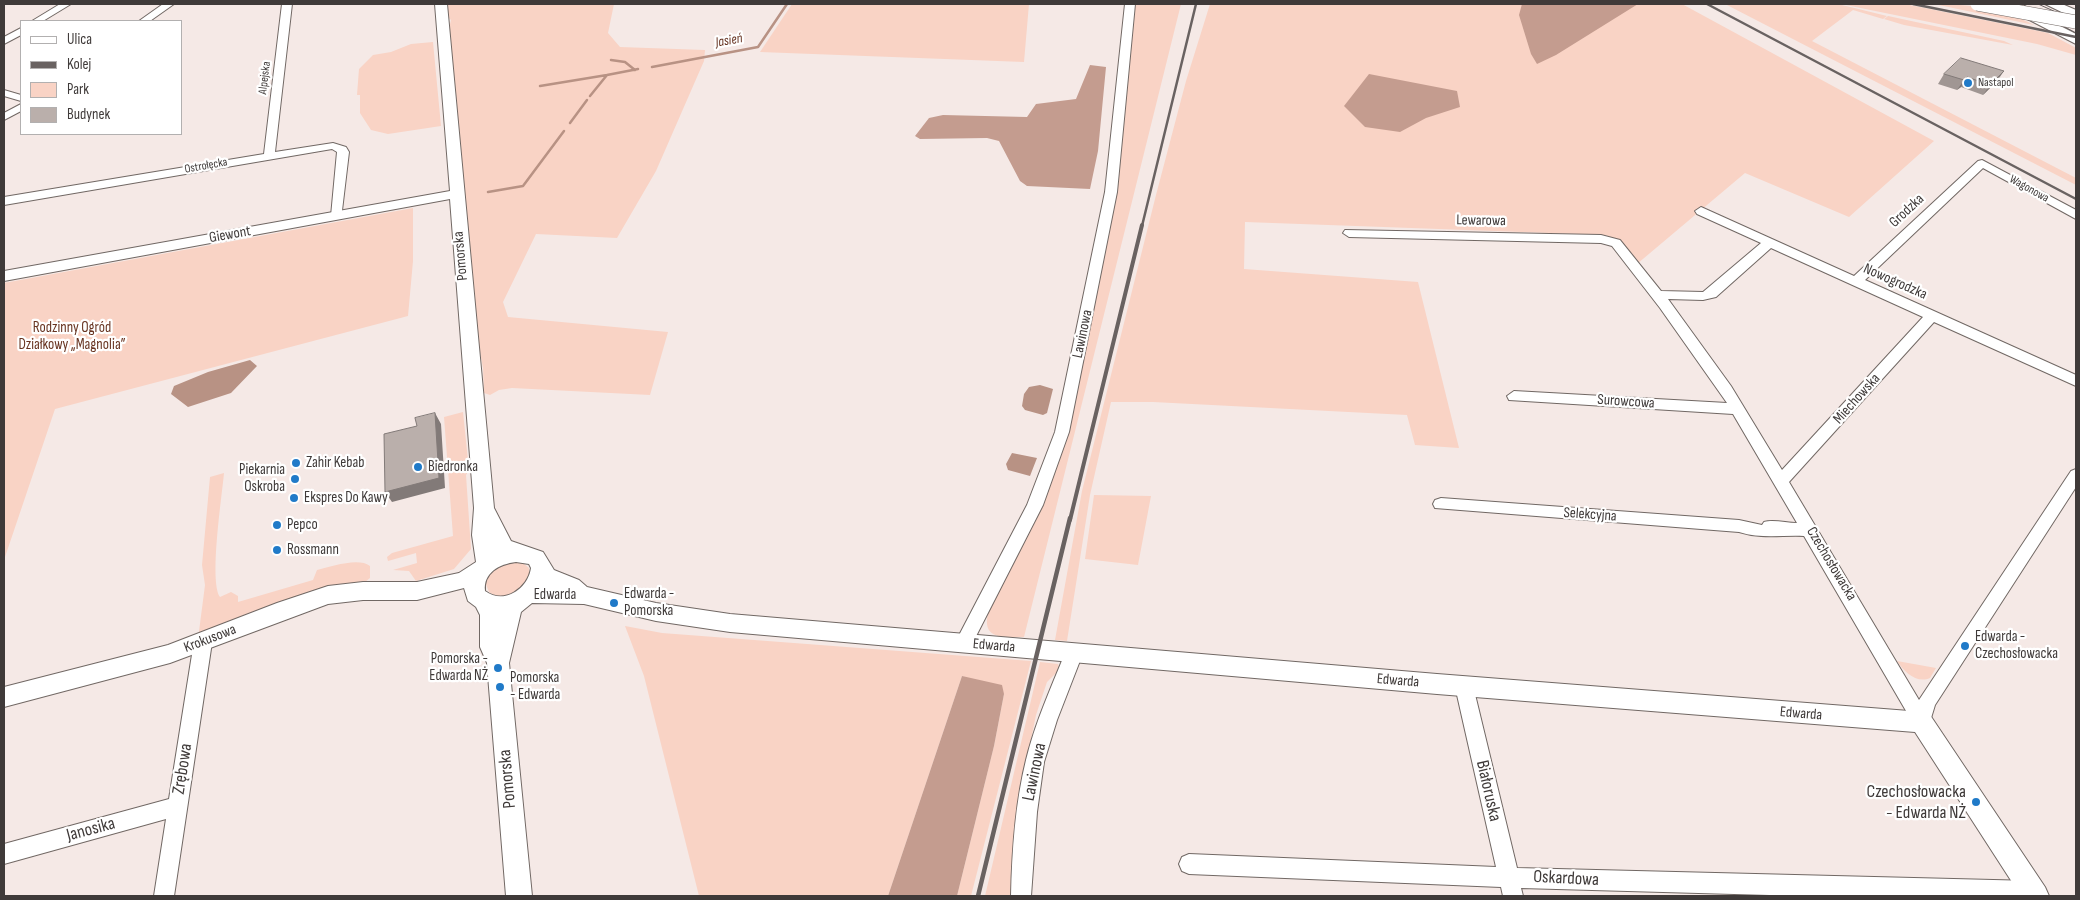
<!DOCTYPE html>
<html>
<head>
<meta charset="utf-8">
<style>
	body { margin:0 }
	#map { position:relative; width:2080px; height:900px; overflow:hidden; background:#f5e9e6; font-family:"Sofia Sans Condensed",sans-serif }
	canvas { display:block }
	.frame { position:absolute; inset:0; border:5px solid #3f3a39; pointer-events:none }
	.legend { position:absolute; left:20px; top:20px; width:162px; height:115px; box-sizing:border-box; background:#fff; border:1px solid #b2b0b0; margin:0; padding:6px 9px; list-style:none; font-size:15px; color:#3f3a39 }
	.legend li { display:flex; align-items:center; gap:10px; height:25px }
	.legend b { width:25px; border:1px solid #b2b0b0 }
</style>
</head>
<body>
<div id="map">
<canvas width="2080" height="900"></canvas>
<div class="frame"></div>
<ul class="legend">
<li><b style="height:6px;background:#fff"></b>Ulica</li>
<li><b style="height:6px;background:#696261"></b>Kolej</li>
<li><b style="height:14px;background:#f9d3c5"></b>Park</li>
<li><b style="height:14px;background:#baafab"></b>Budynek</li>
</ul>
</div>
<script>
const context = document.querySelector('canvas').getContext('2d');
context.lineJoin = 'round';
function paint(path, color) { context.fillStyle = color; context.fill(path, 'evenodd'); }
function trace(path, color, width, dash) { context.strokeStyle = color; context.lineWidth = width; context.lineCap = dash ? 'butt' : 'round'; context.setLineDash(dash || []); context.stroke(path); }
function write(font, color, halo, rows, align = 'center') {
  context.font = font + ' "Sofia Sans Condensed",sans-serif'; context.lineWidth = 4.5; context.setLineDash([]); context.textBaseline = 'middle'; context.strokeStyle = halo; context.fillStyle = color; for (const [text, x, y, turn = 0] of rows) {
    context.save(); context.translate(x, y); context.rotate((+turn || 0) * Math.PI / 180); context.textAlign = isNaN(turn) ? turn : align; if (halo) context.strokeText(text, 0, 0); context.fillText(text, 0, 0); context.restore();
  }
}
const green = new Path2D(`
	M 446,4 L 614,4 L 608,33 L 620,47 L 705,50 L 704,61 L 656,171 L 617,238 L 536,234 L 503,302 L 508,317 L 668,332 L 650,395 L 512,388 L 499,390 L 490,395 L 484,393 L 483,368 L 475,326 L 447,37 L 451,20 L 446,15 Z
	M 792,4 L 1029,4 L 1024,62 L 760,52 Z
	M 1133,4 L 1181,4 L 1024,637 C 1001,637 980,640 989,609 C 1018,551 1050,494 1068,431 L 1116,187 Z
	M 1210,4 L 1682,4 L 1934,141 L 1849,217 L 1745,173 L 1637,264 L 1620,241 L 1605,235 L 1245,222 L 1244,269 L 1418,282 L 1459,448 L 1415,445 L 1407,415 L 1153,402 L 1111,402 L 1090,495 L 1067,641 L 1055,640 L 1082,491 L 1156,195 L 1186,81 Z
	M 1725,4 L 1838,4 L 1887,16 L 1883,19 L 1853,10 L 1812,41 L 2076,178 L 2076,185 Z
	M 1841,4 L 1905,4 L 2048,33 L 2076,48 L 2076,55 L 2037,44 Z
	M 1934,4 C 1969,4 2003,8 2034,25 Z
	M 1888,16 L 2004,41 L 2013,45 L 1904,25 L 1884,19 Z
	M 433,42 L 441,126 L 388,134 L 371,130 L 360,113 L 360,95 L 357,95 L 359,69 L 373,55 L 391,52 L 411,44 Z
	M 413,208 L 413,261 L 408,316 L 55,409 L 4,560 L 4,283 Z
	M 463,412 L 469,470 L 466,475 L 471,549 L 454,569 L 416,581 L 409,571 L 393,570 L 417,563 L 416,553 L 388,561 L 387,557 L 392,553 L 453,536 L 444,417 Z
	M 224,473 C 222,496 209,581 220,597 L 231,592 L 238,596 L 238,602 L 313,580 L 317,570 C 331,567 358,557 370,566 L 370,578 L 365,582 L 198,639 L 205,585 L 202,565 L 210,477 Z
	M 1094,495 L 1151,496 L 1138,565 L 1085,559 Z
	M 515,561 L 523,563 L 529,568 L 530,579 C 518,590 505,603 489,592 L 485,582 C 491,568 501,566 515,561 Z
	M 625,626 L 662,633 L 1031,661 L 971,896 L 957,896 L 994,746 L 1004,694 L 962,676 L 888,896 L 699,896 L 644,676 Z
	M 1897,661 L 1936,668 L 1930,678 C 1917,684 1904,672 1897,661 Z
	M 1040,662 L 1058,664 L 1060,669 L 1047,682 L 1036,715 L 1018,804 L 1012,896 L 985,896 Z`);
const forest = new Path2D(`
	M 1522,4 L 1638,4 L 1556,55 L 1537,64 L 1531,54 L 1519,15 Z
	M 1090,65 L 1106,67 L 1098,151 L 1090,189 L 1027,186 L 1020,181 L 999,141 L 987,138 L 920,139 L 915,136 L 929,118 L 943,115 L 1027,117 L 1036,104 L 1076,99 Z
	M 1369,74 L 1457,91 L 1460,107 L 1426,118 L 1400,132 L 1365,127 L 1344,106 Z
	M 962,676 L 1002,685 L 1004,694 L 994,746 L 957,896 L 888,896 Z`);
const water = new Path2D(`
	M 250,360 L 257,366 L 231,393 L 188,407 L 171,394 L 174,386 L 208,372 Z
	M 1040,385 L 1053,389 L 1047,413 L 1043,415 L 1025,410 L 1022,406 L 1024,394 L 1029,387 Z
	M 1012,453 L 1037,458 L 1030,476 L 1008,470 L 1006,464 Z`);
const stream = new Path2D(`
	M 611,60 L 625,62 L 635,70
	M 652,67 L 758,47 L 787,4
	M 540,86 L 607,75
	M 590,96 L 607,75 L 638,69
	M 570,123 L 587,100
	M 488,192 L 523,186 L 564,131`);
const minor = new Path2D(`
	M 60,4 L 71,4 L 43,21 L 32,21 Z
	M 163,4 L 174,4 L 150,21 L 139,21 Z
	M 282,4 L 292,4 L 275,152 L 333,143 L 346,147 L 349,152 L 341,219 L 333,219 L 331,216 L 337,152 L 332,149 L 4,205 L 4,197 L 264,154 Z
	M 1125,4 L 1135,4 L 1117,192 L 1069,432 L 1043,505 L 970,648 L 964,650 L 958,648 L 955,643 L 1027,505 L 1055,432 L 1105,192 Z
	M 21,28 L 21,35 L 4,44 L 4,37 Z
	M 4,90 L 21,95 L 21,101 L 4,96 Z
	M 21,104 L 21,111 L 4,120 L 4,113 Z
	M 1982,160 L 2076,210 L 2076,219 L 1983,168 L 1865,280 L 2076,375 L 2076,386 L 1934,322 L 1789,482 L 1919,700 L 2071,471 L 2076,469 L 2076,487 L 1935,705 L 1928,728 L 1922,730 L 1916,728 L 1804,536 C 1781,535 1761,539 1739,532 L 1435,508 L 1433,504 L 1435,500 L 1441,498 L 1739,520 L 1762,525 L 1764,522 C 1773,519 1787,523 1797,523 L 1733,414 L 1509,400 L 1507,396 L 1514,391 L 1727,403 L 1660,308 L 1612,246 L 1601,243 L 1349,237 L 1343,233 L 1345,230 L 1601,235 L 1620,240 L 1661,291 L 1703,292 L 1761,243 L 1697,214 L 1695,211 L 1701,207 L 1854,276 L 1978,161 ZM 1771,248 L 1923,317 L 1782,470 L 1731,386 L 1668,299 L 1703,300 L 1716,297 Z
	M 203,635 L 209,637 L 212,642 L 174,896 L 154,896 L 166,819 L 4,864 L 4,844 L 169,799 L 194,642 L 197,637 Z
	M 1074,646 L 1080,648 L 1083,653 L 1057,720 L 1044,762 L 1037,812 L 1031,896 L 1011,896 C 1012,851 1015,804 1026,760 C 1035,723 1051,688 1065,653 L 1068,648 Z
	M 1464,678 L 1470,680 L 1473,686 L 1517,868 L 2033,881 L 2040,884 L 2043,891 L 2041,896 L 1805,896 L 1521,888 L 1523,896 L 1503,896 L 1501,887 L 1189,874 L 1182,871 L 1179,864 L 1182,857 L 1189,854 L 1496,867 L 1455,686 L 1458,680 Z`);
const tertiary = new Path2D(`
	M 435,4 L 447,4 L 494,508 L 511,541 L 543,552 L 554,570 L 579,580 L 587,587 L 656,603 L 730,614 L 1437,674 L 1922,712 L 1930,715 L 2045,887 L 2049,896 L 2021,896 L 1915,732 L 1437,694 L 730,632 L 656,621 L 584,604 L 532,603 L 521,612 L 509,663 L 532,896 L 506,896 L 487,663 L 480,647 L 480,615 L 476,607 L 468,601 L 464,588 L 417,600 L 363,600 L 328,604 L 170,663 L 4,707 L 4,687 L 168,645 L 277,603 L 328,586 L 363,582 L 417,582 L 459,573 L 476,562 L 472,535 L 474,508 L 450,199 L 4,281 L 4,271 L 450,191 ZM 516,562 L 529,564 L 531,568 C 528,589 504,605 485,591 C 483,573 499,564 516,562 Z`);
const secondary = new Path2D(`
	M 2045,4 L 2062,4 L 2076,10 L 2076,19 Z
	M 2019,5 L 2076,34 L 2076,44 L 2014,12 L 2012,9 Z`);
const tram = new Path2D(`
	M 2022,4 L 2076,33
	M 2038,4 L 2076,21`);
const railFar2 = new Path2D(`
	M 1707,4 L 2076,199
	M 1913,4 L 2076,37
	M 1142,226 L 1196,4`);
const railFar1 = new Path2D(`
	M 1070,520 L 1142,225`);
const rail = new Path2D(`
	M 978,896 L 1070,518`);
const tertiaryBridge = new Path2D(`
	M 1977,4 L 2076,22`);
const wall = new Path2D(`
	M 1944,74 L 1997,81 L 1983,95 L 1961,87 L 1957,90 L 1938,84 Z`);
const shadedWall = new Path2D(`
	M 2004,71 L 1997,81 L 1983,95 L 1990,85 Z
	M 1967,77 L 1961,87 L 1957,90 L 1964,80 Z
	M 435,413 L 441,424 L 445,488 L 392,502 L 385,492 Z`);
const building = new Path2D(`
	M 1961,58 L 2004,71 L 1990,85 L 1967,77 L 1964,80 L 1944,74 Z
	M 435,413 L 439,478 L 385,492 L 384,434 L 417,426 L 415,418 Z`);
const markers = [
	[1968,83,5,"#207ac8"],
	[296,463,5,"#207ac8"],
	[418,467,5,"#207ac8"],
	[295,479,5,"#207ac8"],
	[294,498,5,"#207ac8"],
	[277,525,5,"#207ac8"],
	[277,550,5,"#207ac8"],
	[614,603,5,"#207ac8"],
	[1965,646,5,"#207ac8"],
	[498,668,5,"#207ac8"],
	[500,687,5,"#207ac8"],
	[1976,802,5,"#207ac8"]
];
const farStreetnames = [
	["Alpejska",265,78,-83],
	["Ostrołęcka",206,166,-10],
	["Wagonowa",2029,189,29]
];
const farPoinames = [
	["Nastapol",1978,83]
];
const farWaternames = [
	["Jasień",729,41,-10]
];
const streetNames = [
	["Grodzka",1907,211,-43],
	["Lewarowa",1481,221,1],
	["Giewont",230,235,-10],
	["Pomorska",461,256,-95],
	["Nowogrodzka",1895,282,24],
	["Lawinowa",1083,334,-78],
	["Miechowska",1857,399,-48],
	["Surowcowa",1626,402,4],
	["Selekcyjna",1590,515,4],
	["Czechosłowacka",1831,564,59],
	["Edwarda",555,595],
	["Krokusowa",210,639,-21],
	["Edwarda",994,646,5],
	["Edwarda",1398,681,5],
	["Edwarda",1801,714,5]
];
const parkNames = [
	["Rodzinny Ogród",72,328],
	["Działkowy „Magnolia”",72,345]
];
const poiNames = [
	["Zahir Kebab",306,463],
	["Biedronka",428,467],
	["Piekarnia",285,470,"right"],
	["Oskroba",285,487,"right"],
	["Ekspres Do Kawy",304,498],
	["Pepco",287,525],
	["Rossmann",287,550],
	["Edwarda -",624,594],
	["Pomorska",624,611],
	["Edwarda -",1975,637],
	["Czechosłowacka",1975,654],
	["Pomorska -",488,659,"right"],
	["Edwarda NŻ",488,676,"right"],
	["Pomorska",510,678],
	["- Edwarda",510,695]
];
const nearStreetnames = [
	["Zrębowa",183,769,-81],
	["Lawinowa",1035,772,-78],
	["Pomorska",508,779,-95],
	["Białoruska",1488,791,77],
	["Janosika",91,830,-15],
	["Oskardowa",1566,879,3]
];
const nearPoinames = [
	["Czechosłowacka",1966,792],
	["- Edwarda NŻ",1966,813]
];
paint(green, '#f9d3c5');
paint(forest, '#c49c8f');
paint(water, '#b89284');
trace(stream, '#b89284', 2.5);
trace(minor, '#716864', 2);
trace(tertiary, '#716864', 2);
trace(secondary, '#716864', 2);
paint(minor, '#fff');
paint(tertiary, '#fff');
paint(secondary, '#fff');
trace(tram, '#696261', 1);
trace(railFar2, '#696261', 2.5);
trace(railFar1, '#696261', 4);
trace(rail, '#696261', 4.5);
trace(tertiaryBridge, '#716864', 14, []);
trace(tertiaryBridge, '#fff', 13);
paint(wall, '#a09693');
paint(shadedWall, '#827a78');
paint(building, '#baafab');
trace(building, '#827a78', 1);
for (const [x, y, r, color] of markers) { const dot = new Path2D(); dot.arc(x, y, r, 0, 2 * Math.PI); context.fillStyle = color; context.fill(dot); trace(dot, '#fff', 2); }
write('12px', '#3f3a39', '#fff', farStreetnames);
write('12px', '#3f3a39', '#fff', farPoinames, 'left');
write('italic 14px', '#64301e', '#fff', farWaternames);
write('15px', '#3f3a39', '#fff', streetNames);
write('15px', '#683421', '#fff', parkNames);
write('15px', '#3f3a39', '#fff', poiNames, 'left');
write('18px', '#3f3a39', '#fff', nearStreetnames);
write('18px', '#3f3a39', '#fff', nearPoinames, 'right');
</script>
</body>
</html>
